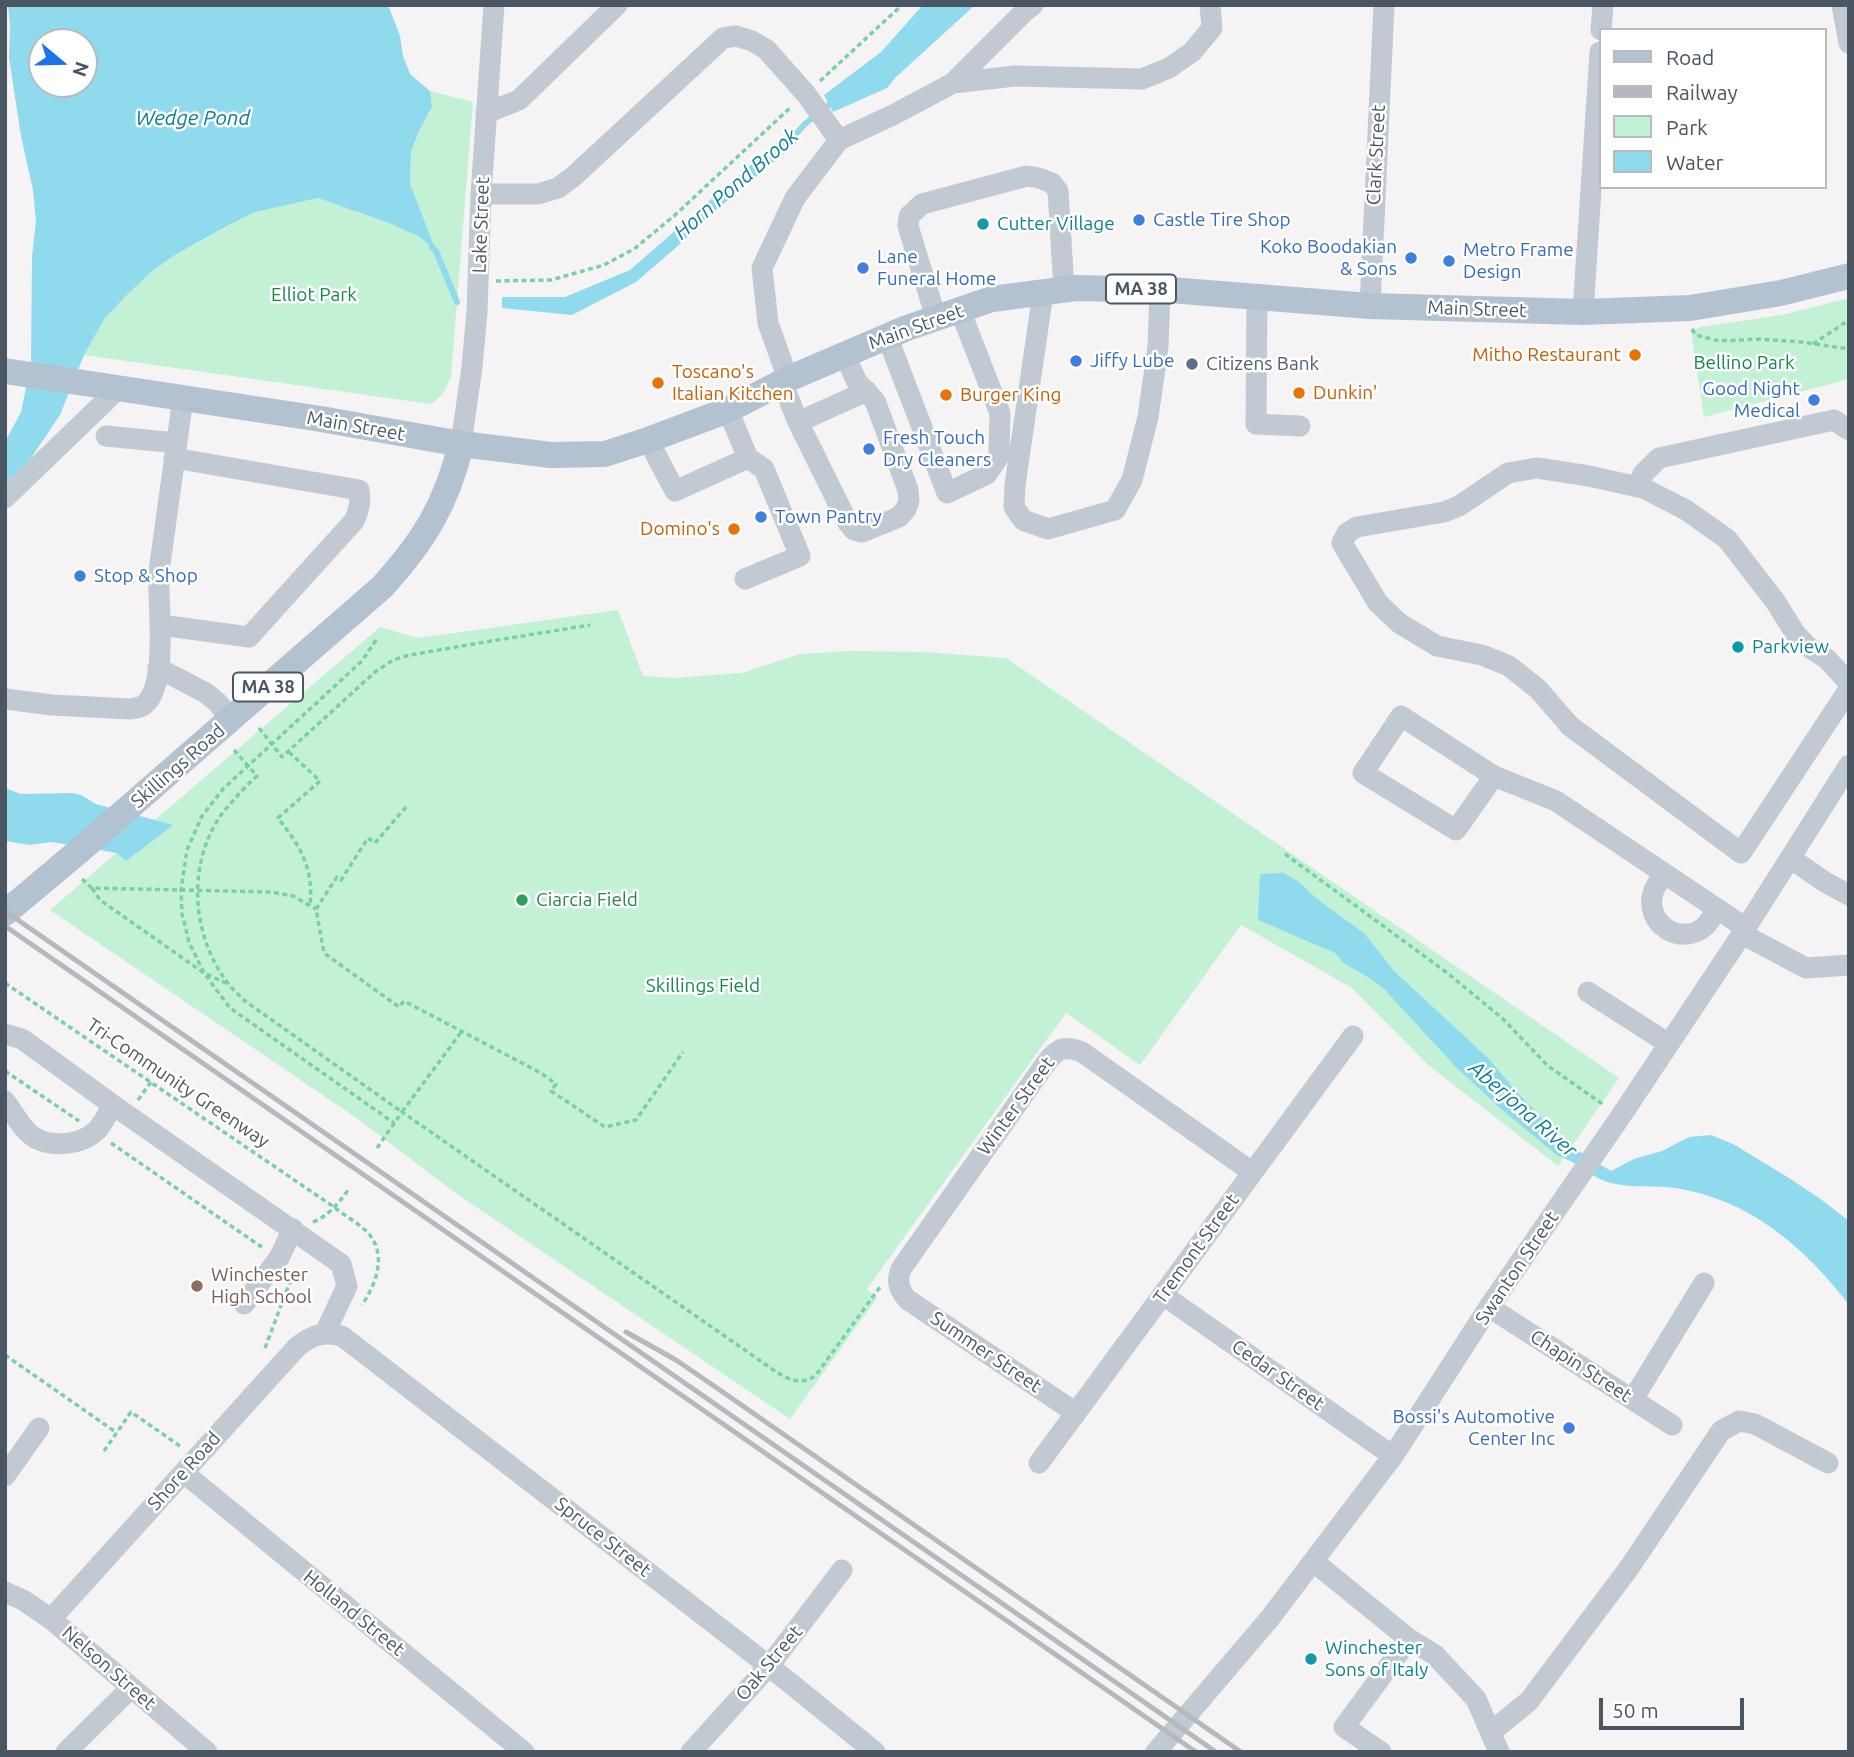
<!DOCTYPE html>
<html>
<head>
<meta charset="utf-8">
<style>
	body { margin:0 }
	#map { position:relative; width:1854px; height:1757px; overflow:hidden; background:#f5f3f3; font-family:Ubuntu,sans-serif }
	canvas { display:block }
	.frame { position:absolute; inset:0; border:7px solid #4a5661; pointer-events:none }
	.legend { position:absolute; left:1599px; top:28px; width:228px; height:161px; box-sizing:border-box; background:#fff; border:2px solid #b7bbc0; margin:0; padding:9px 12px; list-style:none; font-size:21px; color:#4a5661 }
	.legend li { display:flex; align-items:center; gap:14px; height:35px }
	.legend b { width:35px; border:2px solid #b7bbc0 }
	.north { position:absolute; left:28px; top:28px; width:70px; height:70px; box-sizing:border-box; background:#fff; border:2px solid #b7bbc0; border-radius:50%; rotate:109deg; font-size:19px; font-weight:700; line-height:28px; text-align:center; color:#4a5661 }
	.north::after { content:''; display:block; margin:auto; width:24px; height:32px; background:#1a73e8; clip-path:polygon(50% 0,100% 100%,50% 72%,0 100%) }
	.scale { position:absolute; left:1599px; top:1698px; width:145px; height:32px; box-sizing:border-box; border:4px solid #4a5661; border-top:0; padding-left:9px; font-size:21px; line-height:24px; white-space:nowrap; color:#4a5661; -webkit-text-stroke:5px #fff; paint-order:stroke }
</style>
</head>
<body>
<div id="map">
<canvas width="1854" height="1757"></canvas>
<div class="frame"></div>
<ul class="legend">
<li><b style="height:9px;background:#b3c2d1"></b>Road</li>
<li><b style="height:9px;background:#b5b8bd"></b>Railway</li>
<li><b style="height:19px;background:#c3f1d5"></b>Park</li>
<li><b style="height:19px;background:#90daee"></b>Water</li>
</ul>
<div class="north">N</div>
<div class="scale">50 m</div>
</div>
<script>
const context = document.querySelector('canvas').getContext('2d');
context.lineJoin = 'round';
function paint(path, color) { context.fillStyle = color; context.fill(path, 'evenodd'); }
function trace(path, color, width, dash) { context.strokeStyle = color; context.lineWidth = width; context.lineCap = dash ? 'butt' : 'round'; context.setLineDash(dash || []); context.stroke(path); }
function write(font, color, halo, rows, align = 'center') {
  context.font = font + ' Ubuntu,sans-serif'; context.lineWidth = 5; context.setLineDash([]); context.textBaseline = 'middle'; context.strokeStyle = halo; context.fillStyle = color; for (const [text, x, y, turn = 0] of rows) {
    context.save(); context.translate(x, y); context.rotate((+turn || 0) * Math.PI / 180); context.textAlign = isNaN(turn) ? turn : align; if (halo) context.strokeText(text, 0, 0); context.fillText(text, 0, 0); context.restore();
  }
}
const green = new Path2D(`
	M 430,91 L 473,102 L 451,376 C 446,390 442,397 430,404 L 84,355 L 105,318 L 126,296 L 151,272 L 175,255 L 252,213 L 318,198 L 389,223 L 421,237 L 434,249 L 410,184 L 411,152 L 419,131 L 432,107 Z
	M 1849,298 L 1849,379 L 1704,417 L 1691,331 L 1700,327 L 1782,315 Z
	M 618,610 L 643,676 L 674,678 L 742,673 L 800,654 L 849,651 L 924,652 L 1006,658 L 1619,1078 L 1558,1166 L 1427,1064 L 1352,988 L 1241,925 L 1140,1065 L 1066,1013 L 867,1289 L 877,1298 L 790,1419 L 454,1192 L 358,1119 L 50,910 L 380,627 L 418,638 Z`);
const water = new Path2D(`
	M 8,5 L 388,5 L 400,36 L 403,56 L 410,74 L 430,91 L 432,107 L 419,131 L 411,152 L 410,184 L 436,251 L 420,237 L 389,223 L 318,198 L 252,213 L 218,231 L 175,255 L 151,272 L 126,296 L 105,318 L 84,355 L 60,415 L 29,461 L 5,483 L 5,442 L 21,412 L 31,364 L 32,256 L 36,221 L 33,190 L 21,136 L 9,58 L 10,27 ZM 42,42 L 84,42 L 84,84 L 42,84 Z
	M 923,5 L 975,5 L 895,78 L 887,88 L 833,112 L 824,95 L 881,52 Z
	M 792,129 L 801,139 L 710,215 L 679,245 L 636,282 L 572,315 L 502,308 L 502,297 L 565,297 L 630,270 Z
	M 5,788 L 21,794 L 73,793 L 81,795 L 96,804 L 173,825 L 126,861 L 117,853 L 51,842 L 30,845 L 5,841 Z
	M 1284,873 L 1299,882 L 1317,899 L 1364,933 L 1394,971 L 1489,1059 L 1513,1088 L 1567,1144 L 1611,1171 L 1634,1159 L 1662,1151 L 1689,1137 L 1711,1135 L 1733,1144 L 1789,1178 L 1822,1200 L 1849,1221 L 1849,1305 C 1805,1247 1749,1199 1675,1188 C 1655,1185 1635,1188 1616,1184 C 1592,1180 1579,1162 1558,1156 L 1500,1108 L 1457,1068 L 1382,987 L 1368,977 L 1345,964 L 1335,953 L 1258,920 L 1260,874 Z`);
const stream = new Path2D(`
	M 791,139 L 806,123 L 835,100
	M 432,247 L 436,251 L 457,302`);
const path = new Path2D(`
	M 820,81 L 902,5
	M 496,281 L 551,280 L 604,265 L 634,249 L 674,216 L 791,107
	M 1692,329 L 1696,335 L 1719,341 L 1759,339 L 1801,342 L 1849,349
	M 1813,344 L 1849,320
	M 376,640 L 362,661 L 223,789 L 202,816 L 187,850 L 181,890 L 182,914 L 189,942 L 204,973 L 230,1008 L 394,1123
	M 259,728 L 282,757 L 375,672 L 393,660 L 410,655 L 491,641 L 590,625
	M 234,750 L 257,776 C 244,788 232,801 221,815 C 187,864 191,934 227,982 C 232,989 239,995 245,1001 L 402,1112 L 462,1031
	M 289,752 L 320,781 L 278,818 C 300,846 314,868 310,905
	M 406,807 L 375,843 L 368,838 L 341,880 L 337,877 L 316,909 L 324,953 L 399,1007 L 404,1001 L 541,1073 L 556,1084 L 551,1091 L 605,1127 L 636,1120 L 683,1052
	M 1285,854 L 1446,972 L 1502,1018 L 1548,1066 L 1604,1105
	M 82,879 L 92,888 L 271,892 L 293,896 L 316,909
	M 92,888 L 100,900 L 204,973 L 226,983
	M 5,983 L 334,1207 C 345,1216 360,1224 369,1234 C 387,1256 376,1284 362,1305
	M 5,1071 L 79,1121
	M 138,1100 L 151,1082
	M 111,1143 L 263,1248
	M 377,1148 L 402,1112 L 762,1362 C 778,1373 797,1390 816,1375 L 880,1287
	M 313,1222 C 329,1216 339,1202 349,1189
	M 265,1348 L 293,1274
	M 5,1355 L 117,1433
	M 104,1451 L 131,1412 L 180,1446`);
const minor = new Path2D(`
	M 1842,5 L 1849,43
	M 1601,30 L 1603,5
	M 953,83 L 1015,76 L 1142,79 L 1169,68 L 1192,52 L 1212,28 L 1210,5
	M 486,113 L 519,100 L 617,5
	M 481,194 L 538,194 L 558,188 L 574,176 L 723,38 L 736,36 L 752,41 L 766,49 L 806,94 L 839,140
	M 1043,293 L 1015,485 L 1014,507 L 1023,520 L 1048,529 L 1115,510 L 1132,480 L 1148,417 L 1158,347 L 1160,290
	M 1257,297 L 1256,424 L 1300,426
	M 1370,306 L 1384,5
	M 1583,312 L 1600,52
	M 936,318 L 908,226 L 909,216 L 922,204 L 1027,176 L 1039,178 L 1052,183 L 1058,191 L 1064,290
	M 887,336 L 947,493 L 987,474 L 999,456 L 1000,413 L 960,310
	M 788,379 L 768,323 L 762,268 L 795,198 L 839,140 L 893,115 L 953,83 L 1024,12 L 1033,5
	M 782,382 L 798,422 L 848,523 L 854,530 L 862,532 L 899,517 L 906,509 L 909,501 L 908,490 L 875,401 L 857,382 L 844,354
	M 728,410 L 748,458
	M 798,422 L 867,391
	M 106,436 L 177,443
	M 648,440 L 675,491 L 748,458 L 764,469 L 800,556 L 745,579
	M 461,444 L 472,367 L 477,312 L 481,194 L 494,5
	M 1637,487 L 1643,474 L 1659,458 L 1834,420 L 1849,430
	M 5,498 L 119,388
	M 161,625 L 249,637 L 354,521 C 359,510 361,502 359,490 L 174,458
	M 158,668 L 206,693 L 218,703 L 231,720
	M 1849,683 L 1827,659 L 1807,646 L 1795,633 L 1775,601 L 1727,539 L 1686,510 L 1643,488 L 1589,476 L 1537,468 L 1508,473 L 1459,506 L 1444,512 L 1357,527 L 1347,533 L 1342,543 L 1378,603 L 1399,623 L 1437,646 L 1482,655 L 1509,666 L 1538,689 L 1570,726 L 1741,853 L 1849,689
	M 5,699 L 52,705 L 130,709 C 136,708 141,708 145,704 C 169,683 157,601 159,571 L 183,398
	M 1494,776 L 1456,830 L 1363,773 L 1401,716 L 1494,776 L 1556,801 L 1746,928
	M 1790,858 L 1825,882 L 1849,895
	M 1664,874 C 1660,880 1655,886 1653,893 C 1644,923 1680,947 1704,927 C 1710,922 1713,915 1717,909
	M 1742,934 L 1806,968 L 1849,965
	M 1588,992 L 1669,1044
	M 5,1034 L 22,1039 L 113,1105 C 108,1113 102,1126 95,1132 C 80,1145 54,1147 37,1139 C 23,1132 14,1113 5,1101
	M 113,1105 L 341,1264 L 347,1286 L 325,1333
	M 1163,1295 L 1393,1456
	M 244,1304 L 279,1258 L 293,1229
	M 1489,1307 L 1672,1425
	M 1633,1399 L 1704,1283
	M 1076,1413 L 908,1300 C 899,1291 896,1281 901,1269 L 1046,1063 C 1058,1048 1063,1045 1082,1052 L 1252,1172
	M 1039,1463 L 1353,1036
	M 184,1473 L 524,1752
	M 5,1476 L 39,1428
	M 1314,1562 L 1409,1639 L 1435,1655 L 1476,1699 L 1499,1752
	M 5,1592 L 23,1600 L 51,1619 L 207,1752
	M 51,1619 L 297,1347 C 312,1335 324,1331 342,1336 L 769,1666 L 875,1752
	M 1491,1732 L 1529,1701 L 1629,1568 L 1721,1431 L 1739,1421 L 1755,1424 L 1828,1463
	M 66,1752 L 131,1688
	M 691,1752 L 769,1666 L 842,1570
	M 1156,1752 L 1270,1618 L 1393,1456 L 1489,1307 L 1621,1116 L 1742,934 L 1849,765
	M 1381,1752 L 1344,1727 L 1409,1639`);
const major = new Path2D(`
	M 5,371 L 321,419 L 461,444 L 551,455 L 605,454 L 648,440 L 728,410 L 788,379 L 907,328 L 992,299 L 1076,288 L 1170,290 L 1370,306 L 1583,312 L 1690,308 L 1781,293 L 1849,276
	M 5,913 L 79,851 L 382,587 C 423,542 447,504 461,444`);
const rail = new Path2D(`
	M 5,911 L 1216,1752
	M 5,926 L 1196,1752
	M 626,1332 L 676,1360 L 714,1386 L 1241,1752`);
const markers = [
	[1139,220,7,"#3f7fe0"],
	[983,224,7,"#0f9aa8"],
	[1411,258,7,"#3f7fe0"],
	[1449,261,7,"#3f7fe0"],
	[863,268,7,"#3f7fe0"],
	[1635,355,7,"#e8710a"],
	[1076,361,7,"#3f7fe0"],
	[1192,364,7,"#5c6f8a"],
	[658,383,7,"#e8710a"],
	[1299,393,7,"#e8710a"],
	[946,395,7,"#e8710a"],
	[1814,400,7,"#3f7fe0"],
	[869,449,7,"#3f7fe0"],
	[761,517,7,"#3f7fe0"],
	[734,529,7,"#e8710a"],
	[80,576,7,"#3f7fe0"],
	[1738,647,7,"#0f9aa8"],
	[522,900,7,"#2e9e5b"],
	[197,1286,7,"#8d6e63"],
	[1569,1428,7,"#3f7fe0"],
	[1311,1659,7,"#0f9aa8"]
];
const shields = [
	[1141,289,70],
	[268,687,70]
];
const shieldNames = [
	["MA 38",1141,289],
	["MA 38",268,687]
];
const streetNames = [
	["Clark Street",1376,155,-87],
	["Lake Street",481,225,-88],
	["Main Street",1477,309,2],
	["Main Street",916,327,-20],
	["Main Street",356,426,10],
	["Skillings Road",178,766,-41],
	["Tri-Community Greenway",178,1083,34],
	["Winter Street",1016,1106,-54],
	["Tremont Street",1196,1249,-54],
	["Swanton Street",1517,1268,-56],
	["Summer Street",986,1352,34],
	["Chapin Street",1581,1366,33],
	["Cedar Street",1278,1375,35],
	["Shore Road",184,1471,-48],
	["Spruce Street",603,1537,38],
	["Holland Street",354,1613,39],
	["Oak Street",769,1663,-50],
	["Nelson Street",109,1668,41]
];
const shopNames = [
	["Castle Tire Shop",1153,220],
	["Koko Boodakian",1397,247,"right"],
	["& Sons",1397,269,"right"],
	["Metro Frame",1463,250],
	["Design",1463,272],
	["Lane",877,257],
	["Funeral Home",877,279],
	["Jiffy Lube",1090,361],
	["Good Night",1800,389,"right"],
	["Medical",1800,411,"right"],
	["Fresh Touch",883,438],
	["Dry Cleaners",883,460],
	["Town Pantry",775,517],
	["Stop & Shop",94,576],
	["Bossi's Automotive",1555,1417,"right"],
	["Center Inc",1555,1439,"right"]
];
const cultureNames = [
	["Cutter Village",997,224],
	["Parkview",1752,647],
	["Winchester",1325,1648],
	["Sons of Italy",1325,1670]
];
const parkNames = [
	["Elliot Park",314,295],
	["Bellino Park",1744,363],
	["Skillings Field",703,986]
];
const foodNames = [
	["Mitho Restaurant",1621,355,"right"],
	["Toscano's",672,372],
	["Italian Kitchen",672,394],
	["Dunkin'",1313,393],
	["Burger King",960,395],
	["Domino's",720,529,"right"]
];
const serviceNames = [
	["Citizens Bank",1206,364]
];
const leisureNames = [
	["Ciarcia Field",536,900]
];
const educationNames = [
	["Winchester",211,1275],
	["High School",211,1297]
];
const waterNames = [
	["Wedge Pond",193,118],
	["Horn Pond Brook",736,184,-41],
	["Aberjona River",1523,1109,41]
];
paint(green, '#c3f1d5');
paint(water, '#90daee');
trace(stream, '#90daee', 6);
trace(path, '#7ad0a6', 3.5, [5, 3.5]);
trace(minor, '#c1cad2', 21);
trace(major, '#b3c2d1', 26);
trace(rail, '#b5b8bd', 5);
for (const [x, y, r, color] of markers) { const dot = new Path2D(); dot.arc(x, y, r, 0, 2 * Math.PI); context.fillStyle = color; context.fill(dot); trace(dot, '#fff', 2.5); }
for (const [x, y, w] of shields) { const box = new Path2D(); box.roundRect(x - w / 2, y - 14.5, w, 29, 5); context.fillStyle = '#fff'; context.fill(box); trace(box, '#4a5661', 2); }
write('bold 18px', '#4a5661', null, shieldNames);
write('19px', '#4a5661', '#fff', streetNames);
write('19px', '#366cbe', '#fff', shopNames, 'left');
write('19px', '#0d838f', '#fff', cultureNames, 'left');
write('19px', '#17864f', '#fff', parkNames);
write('19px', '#c56008', '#fff', foodNames, 'left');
write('19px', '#4e5e75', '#fff', serviceNames, 'left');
write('19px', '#27864d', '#fff', leisureNames, 'left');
write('19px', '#785e54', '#fff', educationNames, 'left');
write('italic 21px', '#0c7c9b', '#fff', waterNames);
</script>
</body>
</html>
